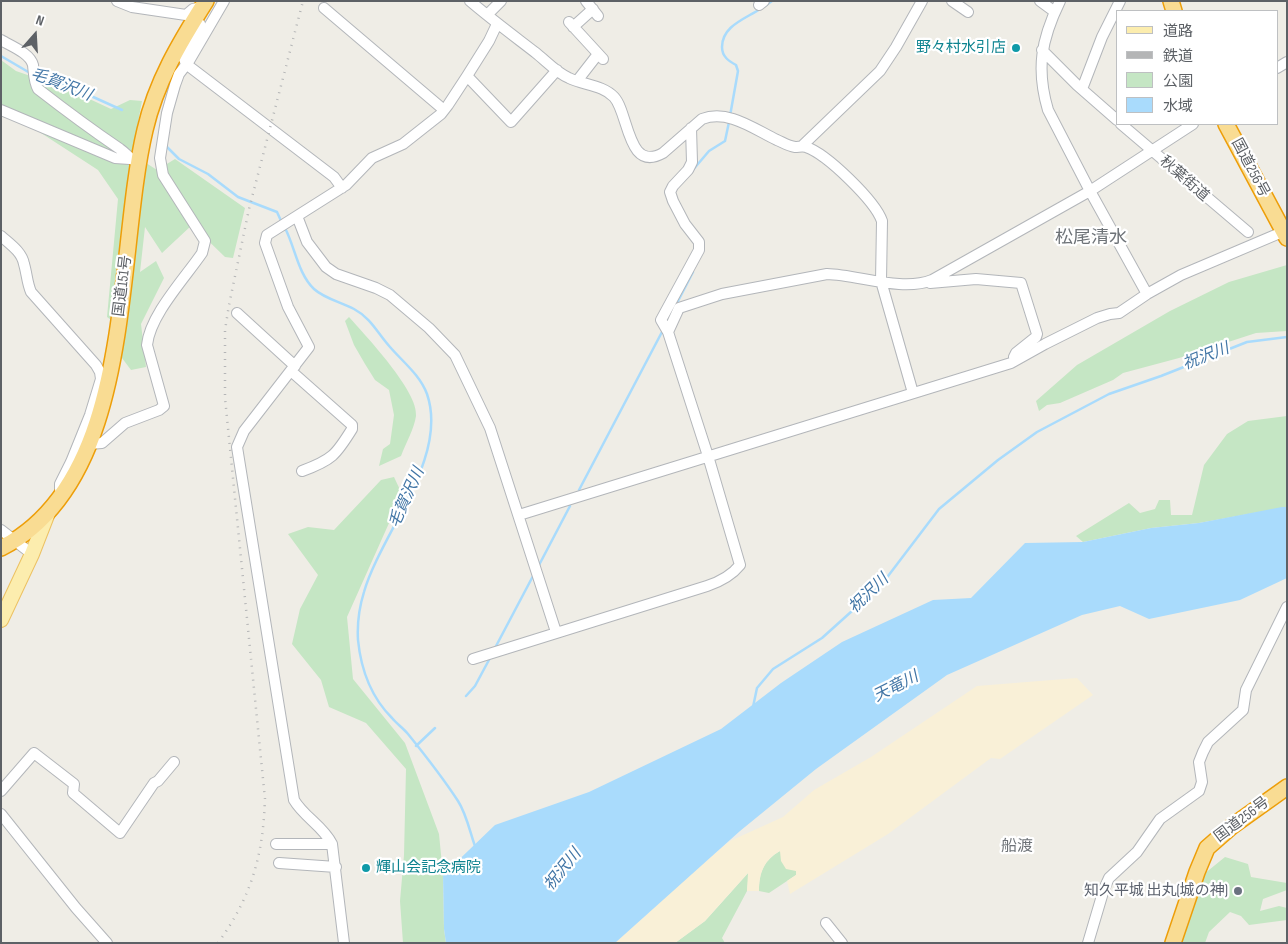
<!DOCTYPE html>
<html>
<head>
<meta charset="utf-8">
<style>
	body { margin:0 }
	#map { position:relative; width:1288px; height:944px; overflow:hidden; background:#efede6; font-family:"Sofia Sans Condensed","Noto Sans JP",sans-serif }
	canvas { display:block }
	.frame { position:absolute; inset:0; border:2px solid #5d6166; pointer-events:none }
	.legend { position:absolute; left:1116px; top:10px; width:162px; height:115px; box-sizing:border-box; background:#fff; border:1px solid #bec0c2; margin:0; padding:6px 9px; list-style:none; font-size:15px; color:#5d6166 }
	.legend li { display:flex; align-items:center; gap:10px; height:25px }
	.legend b { width:25px; border:1px solid #bec0c2 }
	.north { position:absolute; left:10px; top:10px; width:50px; height:50px; -webkit-text-stroke:4px #fff; paint-order:stroke; rotate:19deg; font-size:14px; font-weight:700; line-height:20px; text-align:center; color:#5d6166 }
	.north::after { content:''; display:block; margin:auto; width:18px; height:22px; background:#5d6166; clip-path:polygon(50% 0,100% 100%,50% 72%,0 100%) }
</style>
</head>
<body>
<div id="map">
<canvas width="1288" height="944"></canvas>
<div class="frame"></div>
<ul class="legend">
<li><b style="height:6px;background:#fcedae"></b>道路</li>
<li><b style="height:6px;background:#b4b5b6"></b>鉄道</li>
<li><b style="height:14px;background:#c5e6c4"></b>公園</li>
<li><b style="height:14px;background:#a9dbfc"></b>水域</li>
</ul>
<div class="north">N</div>
</div>
<script>
const context = document.querySelector('canvas').getContext('2d');
context.lineJoin = 'round';
function paint(path, color) { context.fillStyle = color; context.fill(path, 'evenodd'); }
function trace(path, color, width, dash) { context.strokeStyle = color; context.lineWidth = width; context.lineCap = dash ? 'butt' : 'round'; context.setLineDash(dash || []); context.stroke(path); }
function write(font, color, halo, rows, align = 'center') {
  context.font = font + ' "Sofia Sans Condensed","Noto Sans JP",sans-serif'; context.lineWidth = 4.5; context.setLineDash([]); context.textBaseline = 'middle'; context.strokeStyle = halo; context.fillStyle = color; for (const [text, x, y, turn = 0] of rows) {
    context.save(); context.translate(x, y); context.rotate((+turn || 0) * Math.PI / 180); context.textAlign = isNaN(turn) ? turn : align; if (halo) context.strokeText(text, 0, 0); context.fillText(text, 0, 0); context.restore();
  }
}
const green = new Path2D(`
	M 1,60 L 16,71 L 68,89 L 111,109 L 130,100 L 142,101 L 132,154 L 157,170 L 175,159 L 245,208 L 233,258 L 225,257 L 192,225 L 162,253 L 145,227 L 140,272 L 156,261 L 164,278 L 141,324 L 146,367 L 131,370 L 119,354 L 124,329 L 107,317 L 118,199 L 98,170 L 1,107 Z
	M 1287,265 L 1287,331 L 1256,333 L 1179,358 L 1123,373 L 1113,380 L 1060,403 L 1047,405 L 1039,411 L 1036,401 L 1077,365 L 1170,311 L 1229,282 Z
	M 349,317 C 365,335 419,392 416,416 C 414,429 406,443 401,456 L 379,466 L 383,449 L 390,444 L 394,415 L 389,390 L 375,380 L 365,364 L 354,345 L 345,321 Z
	M 1287,416 L 1287,507 L 1199,523 L 1151,528 L 1083,542 L 1076,536 L 1129,503 L 1140,513 L 1155,509 L 1159,500 L 1170,500 L 1171,515 L 1192,515 L 1204,465 L 1227,434 L 1248,421 Z
	M 394,477 L 402,494 L 347,617 L 353,679 L 405,743 L 439,834 L 443,875 L 444,929 L 446,943 L 403,943 L 400,901 L 404,855 L 406,769 L 366,723 L 329,707 L 321,680 L 292,644 L 300,609 L 318,575 L 288,534 L 308,527 L 334,530 L 381,480 Z
	M 780,851 L 796,871 L 796,875 L 769,893 L 759,891 C 759,872 764,860 780,851 Z
	M 1225,857 L 1248,864 L 1251,877 L 1287,883 L 1287,890 L 1263,899 L 1260,911 L 1279,906 L 1287,908 L 1287,920 L 1249,925 L 1241,916 L 1230,912 L 1209,932 L 1205,943 L 1179,943 L 1204,874 Z
	M 749,872 L 747,891 L 722,938 L 725,943 L 675,943 L 705,921 Z`);
const sand = new Path2D(`
	M 1077,678 L 1093,695 L 1000,759 L 991,758 L 888,834 L 790,894 L 787,881 L 796,875 L 796,871 L 786,869 L 781,861 L 780,851 C 764,860 759,873 759,891 L 747,891 L 748,873 L 705,921 L 675,943 L 614,943 L 643,918 L 678,884 L 730,841 L 783,817 L 814,790 L 871,757 L 977,686 Z`);
const water = new Path2D(`
	M 1282,507 L 1287,507 L 1287,578 L 1240,600 L 1149,619 L 1120,606 L 1082,615 L 947,675 L 816,769 L 740,831 L 615,943 L 446,943 L 444,929 L 443,875 L 495,825 L 589,792 L 721,729 L 781,683 L 842,642 L 933,600 L 971,598 L 1025,543 L 1083,542 L 1151,528 L 1199,523 Z`);
const stream = new Path2D(`
	M 765,6 L 772,1
	M 1,56 L 30,73
	M 38,75 L 60,82 L 122,110
	M 730,116 L 738,71 L 736,65 C 729,61 722,57 722,47 C 722,26 745,19 760,9
	M 165,145 L 179,159 L 208,174 L 238,197 L 277,212 L 282,223
	M 692,171 L 709,151 L 725,141 L 729,122
	M 285,228 C 295,247 298,274 314,289 C 325,299 341,302 354,309 C 371,318 378,334 390,347 C 403,362 420,375 427,394 C 449,458 381,533 364,592 C 359,608 357,623 358,640 C 361,670 371,697 392,718 C 397,724 403,728 408,734 C 425,755 443,778 458,801 C 466,813 470,832 475,846
	M 676,305 L 693,272
	M 579,490 L 663,330
	M 538,567 L 570,506
	M 495,648 L 533,576
	M 466,696 L 475,686 L 490,658
	M 753,707 L 757,688 L 773,669 L 822,638 L 882,584 L 939,509 L 998,460 L 1037,432 L 1109,394 L 1161,376 L 1247,342 L 1287,337
	M 416,746 L 435,728`);
const minor = new Path2D(`
	M 117,1 L 132,7 L 186,15 L 193,9 L 202,7
	M 470,1 C 491,19 514,36 536,53 C 546,61 557,73 569,78 C 583,85 603,85 614,97 C 629,113 627,173 663,153 L 702,119 C 728,109 754,129 777,140 C 782,142 788,146 795,147 C 799,147 802,146 806,147 C 827,154 875,201 882,221 L 881,281 L 913,393
	M 586,1 L 598,16
	M 952,1 L 968,12
	M 1040,1 L 1055,12
	M 1060,1 C 1041,40 1036,69 1048,110 L 1090,191 L 1147,294
	M 759,5 L 764,1
	M 324,8 L 444,110
	M 487,15 L 501,1
	M 195,19 L 200,24 L 184,59 L 186,64 L 334,177 L 342,188
	M 569,22 L 603,59
	M 573,27 L 593,9
	M 1,40 C 11,46 30,53 33,65 C 34,74 34,82 38,89 C 65,110 92,130 120,149 C 127,154 131,160 138,163
	M 1042,50 L 1077,85 L 1117,120
	M 1277,68 L 1287,62
	M 467,76 L 511,122 L 557,70
	M 577,81 L 598,54
	M 1082,89 L 1102,37 L 1120,1
	M 1,110 L 115,158 L 130,159
	M 1121,124 L 1248,232
	M 802,146 L 880,71 L 896,47 L 922,1
	M 297,216 L 307,242 L 326,267 L 336,274 L 376,288 L 390,295 L 429,328 L 455,355 L 490,428 L 556,632
	M 1,236 C 10,244 22,252 24,264 C 27,274 27,283 31,292 L 96,365 L 100,372 L 101,379 L 90,415 L 71,462 L 60,484 L 60,489
	M 930,283 L 976,279 L 1021,283 L 1037,334 L 1036,337 L 1016,353 L 1014,357
	M 237,313 L 295,366
	M 668,332 L 661,320 L 699,250 L 699,242 L 685,224 L 673,201 L 670,192 L 673,186 L 688,170 L 692,162 L 691,128
	M 291,371 L 352,425 L 352,429 C 336,455 332,460 302,471
	M 89,444 L 102,443 L 125,423 L 159,410 L 164,406 L 147,345 C 150,315 185,278 202,253 L 205,241 L 163,175 L 160,158 L 167,113 L 175,85 L 179,74 L 189,61 L 224,1
	M 519,515 L 1011,363 L 1045,344 L 1097,318 L 1110,314 L 1119,313 L 1147,294 L 1181,275 L 1287,230
	M 1,530 L 32,554
	M 473,659 L 707,586 C 719,582 732,575 740,565 L 708,456 L 668,332 L 679,308 L 722,294 L 827,274 C 859,275 902,292 932,280 L 1090,191 L 1193,124
	M 1,791 L 34,753 L 74,784 L 73,793 L 120,833 L 154,783 L 158,781 L 174,762
	M 1,814 L 76,908 L 107,943
	M 276,844 L 332,844
	M 279,863 L 336,867
	M 826,923 L 842,943
	M 344,943 L 332,844 C 323,826 304,817 294,800 L 237,447 L 244,431 L 309,347 L 288,307 L 265,243 L 267,235 L 346,185 L 372,158 L 403,144 L 441,114 L 448,105 L 467,76 L 489,41 L 497,24
	M 1088,943 L 1104,889 L 1109,878 L 1137,852 L 1160,819 L 1199,791 L 1202,782 L 1199,762 L 1203,752 L 1208,742 L 1243,710 L 1246,690 L 1287,607`);
const major = new Path2D(`
	M 1,620 L 32,554 L 48,513`);
const highway = new Path2D(`
	M 1171,1 L 1174,11
	M 1226,124 L 1287,238
	M 1,548 C 136,480 115,256 145,130 C 156,82 180,42 206,1
	M 1173,943 L 1197,872 L 1207,848 L 1231,827 L 1287,787`);
const rail = new Path2D(`
	M 218,943 C 252,896 263,855 265,799 L 225,398 L 225,330 L 229,305 L 249,209 L 303,1`);
const markers = [
	[1016,48,5,"#0f9aa8"],
	[366,868,5,"#0f9aa8"],
	[1238,891,5,"#6b7280"]
];
const cultureNames = [
	["野々村水引店",1006,48],
	["輝山会記念病院",376,868,"left"]
];
const streetNames = [
	["国道256号",1250,168,62],
	["秋葉街道",1184,179,41],
	["国道151号",123,286,-83],
	["国道256号",1242,820,-37]
];
const worshipNames = [
	["知久平城 出丸(城の神)",1228,891]
];
const waterNames = [
	["毛賀沢川",61,85,21],
	["祝沢川",1206,357,-21],
	["毛賀沢川",407,498,-66],
	["祝沢川",869,594,-44],
	["天竜川",896,687,-27],
	["祝沢川",563,870,-51]
];
const neighbourhoodNames = [
	["船渡",1017,847]
];
const quarterNames = [
	["松尾清水",1091,238]
];
paint(green, '#c5e6c4');
paint(sand, '#f9f0d7');
paint(water, '#a9dbfc');
trace(stream, '#a9dbfc', 2.5);
trace(minor, '#b3b6ba', 12);
trace(major, '#ecc162', 16);
trace(highway, '#ed9e09', 18);
trace(minor, '#fff', 10);
trace(major, '#fcedae', 14);
trace(highway, '#f9dc93', 15);
trace(rail, '#b4b5b6', 2.5, [1, 6]);
for (const [x, y, r, color] of markers) { const dot = new Path2D(); dot.arc(x, y, r, 0, 2 * Math.PI); context.fillStyle = color; context.fill(dot); trace(dot, '#fff', 2); }
write('15px', '#0d838f', '#fff', cultureNames, 'right');
write('15px', '#5d6166', '#fff', streetNames);
write('15px', '#5b616d', '#fff', worshipNames, 'right');
write('italic 16px', '#4276a6', '#fff', waterNames);
write('16px', '#6e7378', '#fff', neighbourhoodNames);
write('18px', '#6e7378', '#fff', quarterNames);
</script>
</body>
</html>
